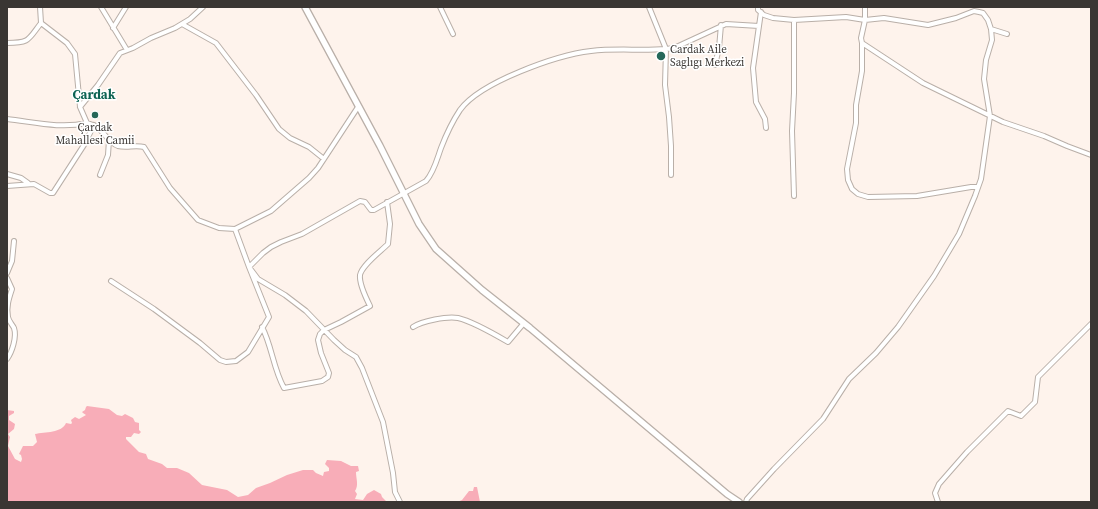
<!DOCTYPE html>
<html>
<head>
<meta charset="utf-8">
<style>
	body { margin:0 }
	#map { position:relative; width:1098px; height:509px; overflow:hidden; background:#fef3ec; font-family:"Source Serif 4",serif }
	canvas { display:block }
	.frame { position:absolute; inset:0; border:8px solid #3a3633; pointer-events:none }
</style>
</head>
<body>
<div id="map">
<canvas width="1098" height="509"></canvas>
<div class="frame"></div>
</div>
<script>
const context = document.querySelector('canvas').getContext('2d');
context.lineJoin = 'round';
function paint(path, color) { context.fillStyle = color; context.fill(path, 'evenodd'); }
function trace(path, color, width, dash) { context.strokeStyle = color; context.lineWidth = width; context.lineCap = dash ? 'butt' : 'round'; context.setLineDash(dash || []); context.stroke(path); }
function write(font, color, halo, rows, align = 'center') {
  context.font = font + ' "Source Serif 4",serif'; context.lineWidth = 3; context.setLineDash([]); context.textBaseline = 'middle'; context.strokeStyle = halo; context.fillStyle = color; for (const [text, x, y, turn = 0] of rows) {
    context.save(); context.translate(x, y); context.rotate((+turn || 0) * Math.PI / 180); context.textAlign = isNaN(turn) ? turn : align; if (halo) context.strokeText(text, 0, 0); context.fillText(text, 0, 0); context.restore();
  }
}
const forest = new Path2D(`
	M 87,406 L 109,409 L 117,415 L 122,416 L 125,414 L 133,418 L 135,422 L 139,423 L 139,430 L 141,432 L 139,434 L 134,433 L 131,437 L 126,437 L 126,439 L 139,452 L 146,454 L 148,459 L 162,464 L 167,468 L 177,468 L 189,473 L 202,485 L 227,490 L 238,497 L 248,495 L 256,488 L 270,483 L 287,475 L 303,470 L 313,470 L 316,473 L 323,476 L 324,472 L 329,471 L 329,468 L 325,464 L 327,460 L 341,461 L 351,466 L 358,466 L 359,471 L 356,472 C 356,479 359,485 355,491 L 357,494 L 355,499 L 363,500 L 367,494 L 374,490 L 381,494 L 382,497 L 387,502 L 7,502 L 7,410 L 14,411 L 14,413 L 9,416 L 9,420 L 15,424 L 14,429 L 8,434 L 10,437 L 8,446 L 15,459 L 21,462 L 22,459 L 21,455 L 19,454 L 23,446 L 33,446 L 37,442 L 35,434 C 45,432 62,433 66,423 L 71,424 L 72,423 L 71,420 L 75,417 L 79,419 L 86,415 L 83,413 L 82,412 L 85,410 L 86,407 Z
	M 474,487 L 477,487 L 480,502 L 457,502 L 462,500 L 469,491 L 473,491 Z`);
const minor = new Path2D(`
	M 40,7 L 41,23 L 67,43 L 75,54 L 80,107 L 87,123
	M 101,7 L 127,50
	M 440,7 L 453,34
	M 649,7 L 666,49 L 665,85 L 669,117 L 671,146 L 671,175
	M 865,7 L 865,20 L 861,38 L 862,43 L 923,83 L 1003,122 L 1044,136 L 1067,146 L 1091,155
	M 761,12 L 753,68 L 756,102 L 765,119 L 766,128
	M 182,24 L 216,43 L 256,95 L 279,129 L 290,138 L 309,147 L 324,159
	M 113,28 L 126,7
	M 991,29 L 1007,34
	M 7,43 C 30,43 28,40 41,23
	M 862,43 L 862,71 L 856,105 L 856,123 L 847,169 L 848,180 L 852,189 L 858,194 L 868,197 L 917,196 L 971,187 L 978,187
	M 715,65 L 719,48 L 721,25
	M 80,107 L 98,85 L 120,53 L 133,48 L 151,38 L 175,28 L 190,19 L 203,7
	M 7,119 C 34,122 60,129 87,123 C 104,127 106,142 118,146 C 126,148 136,145 144,147 L 170,188 L 198,220 L 219,228 L 235,229 L 271,211 L 309,178 L 318,168 L 358,107
	M 7,174 L 21,178 L 28,183
	M 100,175 L 108,155 L 109,140
	M 7,186 L 34,184 L 50,193 L 53,193 L 84,145 L 94,125
	M 794,196 L 792,131 L 794,93 L 794,20
	M 235,229 L 249,267 L 258,279 L 285,295 L 306,311 L 334,340 L 345,350 L 356,357 L 362,368 L 383,422 L 393,473 L 395,492 L 400,502
	M 7,273 L 12,261 L 14,241
	M 7,278 L 12,289 C 9,298 6,307 8,317 C 9,322 12,324 14,328 C 17,337 12,352 7,359
	M 111,281 L 154,309 L 200,343 L 220,360 L 226,362 L 236,361 L 248,352 L 269,317 L 249,267 L 263,253 L 271,247 L 281,242 L 302,234 L 360,201 L 365,202 L 371,210 L 374,210 L 426,181 C 434,172 437,159 441,148 C 446,135 452,122 460,110 C 480,82 557,55 591,51 C 616,48 641,51 666,49 L 674,48 L 726,24 L 759,26
	M 262,327 C 272,346 273,368 284,388 L 322,381 L 328,377 L 329,373 L 321,353 L 318,340 L 320,334 L 324,330 L 341,322 L 370,306 C 366,298 359,283 360,275 C 362,265 381,251 388,244 L 390,224 L 387,202
	M 413,327 C 422,321 447,316 458,318 C 471,321 496,335 508,342 L 524,323
	M 746,502 L 747,499 L 774,469 L 823,419 L 849,379 L 876,353 L 898,327 L 934,276 L 959,234 L 975,196 L 981,179 L 990,116 L 984,79 L 986,60 L 992,40 L 991,29 L 988,20 L 983,13 L 979,12 L 974,11 L 956,18 L 928,25 L 884,18 L 865,20 L 846,17 L 794,20 L 773,18 L 764,15 L 758,10 L 758,7
	M 938,502 L 935,493 L 939,484 L 967,452 L 1008,411 L 1021,416 L 1035,402 L 1038,377 L 1091,324`);
const secondary = new Path2D(`
	M 305,7 L 380,146 L 419,224 L 436,249 L 482,290 L 530,328 L 727,494 L 739,502`);
const markers = [
	[661,56,5,"#25685a"],
	[95,115,4,"#25685a"]
];
const poiNames = [
	["Cardak Aile",670,50],
	["Saglıgı Merkezi",670,63],
	["Çardak",95,128,"center"],
	["Mahallesi Camii",95,141,"center"]
];
const quarterNames = [
	["Çardak",94,96]
];
paint(forest, '#f8adb8');
trace(minor, '#b9afa8', 6);
trace(secondary, '#b9afa8', 8);
trace(minor, '#fff', 4);
trace(secondary, '#fff', 5.5);
for (const [x, y, r, color] of markers) { const dot = new Path2D(); dot.arc(x, y, r, 0, 2 * Math.PI); context.fillStyle = color; context.fill(dot); trace(dot, '#fff', 1.5); }
write('11px', '#3a3633', '#fff', poiNames, 'left');
write('bold 13px', '#0d6353', '#fff', quarterNames);
</script>
</body>
</html>
